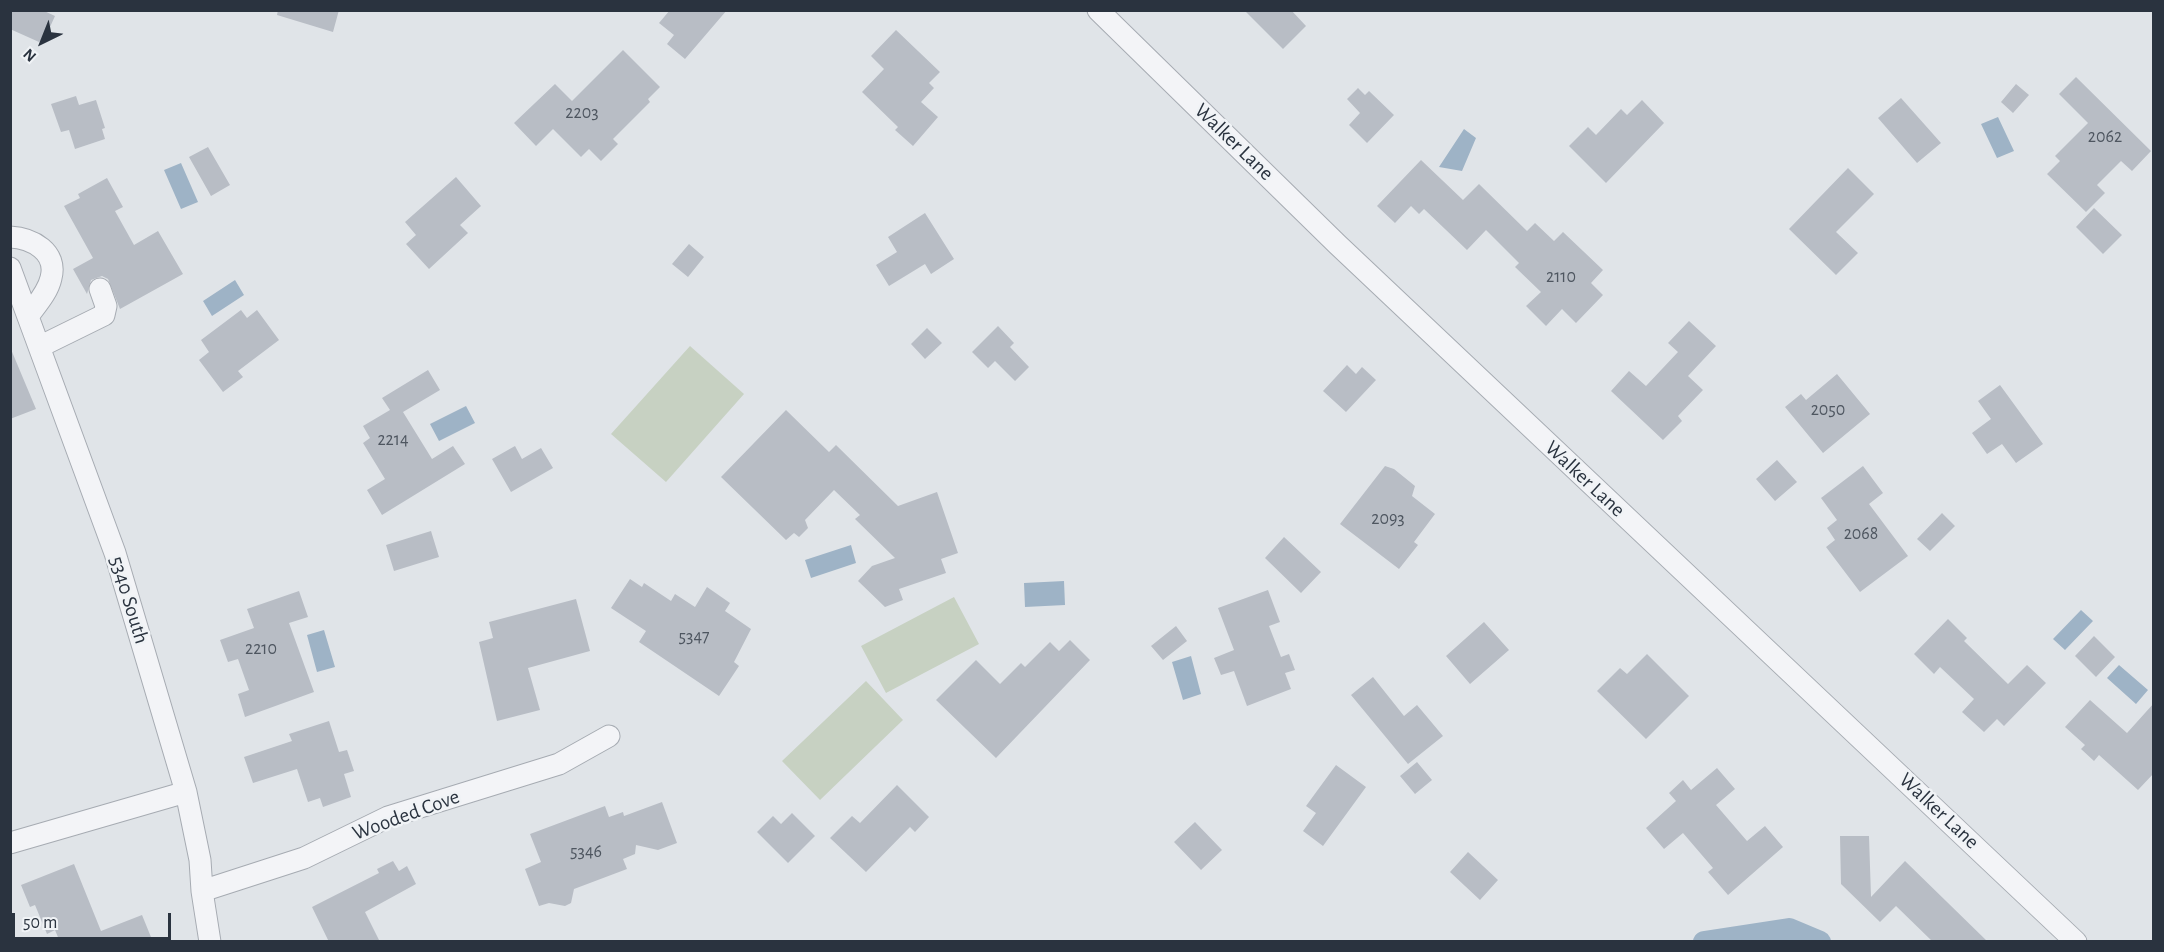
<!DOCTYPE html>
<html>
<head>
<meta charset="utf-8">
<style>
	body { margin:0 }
	#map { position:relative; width:2164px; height:952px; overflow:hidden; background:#e0e4e8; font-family:"Alegreya Sans",sans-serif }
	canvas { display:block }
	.frame { position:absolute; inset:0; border:12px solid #2a333f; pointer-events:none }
	.north { position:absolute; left:12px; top:12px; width:60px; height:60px; -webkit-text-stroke:4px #f0f3f6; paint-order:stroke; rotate:223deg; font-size:16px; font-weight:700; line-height:24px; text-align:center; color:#2a333f }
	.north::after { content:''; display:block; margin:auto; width:21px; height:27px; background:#2a333f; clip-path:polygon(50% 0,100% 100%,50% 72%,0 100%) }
	.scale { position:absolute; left:12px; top:913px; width:159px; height:27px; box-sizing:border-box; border:3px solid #2a333f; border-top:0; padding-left:8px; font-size:18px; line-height:21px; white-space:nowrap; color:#2a333f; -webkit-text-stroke:4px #f0f3f6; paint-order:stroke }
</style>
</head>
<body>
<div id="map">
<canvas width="2164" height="952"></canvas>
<div class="frame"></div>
<div class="north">N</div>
<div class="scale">50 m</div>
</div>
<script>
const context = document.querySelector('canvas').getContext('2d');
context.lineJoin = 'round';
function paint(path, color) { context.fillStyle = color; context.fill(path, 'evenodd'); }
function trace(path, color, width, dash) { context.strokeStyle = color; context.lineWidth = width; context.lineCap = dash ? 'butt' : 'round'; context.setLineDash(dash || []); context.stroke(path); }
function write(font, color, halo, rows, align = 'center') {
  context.font = font + ' "Alegreya Sans",sans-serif'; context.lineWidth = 5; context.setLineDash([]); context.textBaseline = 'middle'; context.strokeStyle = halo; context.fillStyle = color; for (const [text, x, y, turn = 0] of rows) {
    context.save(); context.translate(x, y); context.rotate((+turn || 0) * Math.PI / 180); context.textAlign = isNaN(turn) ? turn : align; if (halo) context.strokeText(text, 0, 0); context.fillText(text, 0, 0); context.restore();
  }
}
const green = new Path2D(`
	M 690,346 L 744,394 L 666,482 L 611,434 Z
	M 954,597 L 979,644 L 886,693 L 861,646 Z
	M 866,681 L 903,720 L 820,800 L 782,761 Z`);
const water = new Path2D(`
	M 1998,117 L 2014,151 L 1997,158 L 1981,124 Z
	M 1464,129 L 1476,138 L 1462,171 L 1439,167 Z
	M 181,163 L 198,202 L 181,209 L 164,170 Z
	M 235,280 L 244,295 L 212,316 L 203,301 Z
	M 466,406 L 475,423 L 439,441 L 430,424 Z
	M 851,545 L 856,563 L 811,578 L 805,560 Z
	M 1064,581 L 1065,605 L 1025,607 L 1024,583 Z
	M 2081,610 L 2093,621 L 2065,650 L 2053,639 Z
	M 324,630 L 335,667 L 317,672 L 307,635 Z
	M 1191,656 L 1201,694 L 1183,700 L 1172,662 Z
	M 2119,665 L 2148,690 L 2136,704 L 2107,678 Z`);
const canal = new Path2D(`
	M 1704,942 L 1789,929 L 1820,942`);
const building = new Path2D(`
	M 10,10 L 42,10 L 55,16 L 45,38 L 39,42 L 10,29 Z
	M 278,10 L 339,10 L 333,32 L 277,15 Z
	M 670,10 L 727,10 L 685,59 L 667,44 L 674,35 L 659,23 Z
	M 1244,10 L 1291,10 L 1306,26 L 1283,49 Z
	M 896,30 L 940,72 L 929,83 L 934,88 L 921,102 L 938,117 L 913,146 L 895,130 L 898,127 L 862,92 L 884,69 L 871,56 Z
	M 623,50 L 660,87 L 648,99 L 650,102 L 613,139 L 618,144 L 601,161 L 589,149 L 581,157 L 553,129 L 536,146 L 514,123 L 555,84 L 572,101 Z
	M 2076,77 L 2151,151 L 2132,171 L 2121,161 L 2097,185 L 2105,193 L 2086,212 L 2047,174 L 2060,161 L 2055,156 L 2088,123 L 2059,94 Z
	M 2016,84 L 2029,95 L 2013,113 L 2001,102 Z
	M 1358,88 L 1365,95 L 1369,91 L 1394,115 L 1367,143 L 1349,125 L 1360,113 L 1347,99 Z
	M 76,96 L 79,105 L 96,100 L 105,128 L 102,129 L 105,139 L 75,149 L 69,130 L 61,132 L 51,104 Z
	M 1901,98 L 1941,143 L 1917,163 L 1878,118 Z
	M 1642,100 L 1664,123 L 1606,183 L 1569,146 L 1588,127 L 1596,135 L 1621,109 L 1627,115 Z
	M 208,147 L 230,185 L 211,196 L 189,157 Z
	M 1421,160 L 1463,200 L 1479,184 L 1527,231 L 1535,223 L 1554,241 L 1563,232 L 1603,270 L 1591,283 L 1603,295 L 1576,323 L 1562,309 L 1546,326 L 1526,306 L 1541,292 L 1515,267 L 1519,263 L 1486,230 L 1467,250 L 1424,209 L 1419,214 L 1411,206 L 1395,223 L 1377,206 Z
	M 1848,168 L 1874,194 L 1836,232 L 1858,253 L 1836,275 L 1789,229 Z
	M 456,177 L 481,206 L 460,225 L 468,233 L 429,269 L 406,244 L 416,235 L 405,222 Z
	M 107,178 L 123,207 L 115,211 L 134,245 L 158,231 L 183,274 L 120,309 L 108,279 L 102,276 L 91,280 L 87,294 L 73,269 L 93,258 L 64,206 L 80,198 L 78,194 Z
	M 2094,208 L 2122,235 L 2103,254 L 2076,227 Z
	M 925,213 L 954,259 L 931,274 L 925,264 L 889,286 L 876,265 L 897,252 L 888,237 Z
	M 689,244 L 704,257 L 688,277 L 672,264 Z
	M 241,310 L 247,318 L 257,310 L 279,340 L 238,371 L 243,377 L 223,392 L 199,360 L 209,352 L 201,340 Z
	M 1689,321 L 1716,346 L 1688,376 L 1703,390 L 1678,416 L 1682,421 L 1663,440 L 1611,391 L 1629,371 L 1646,386 L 1678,352 L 1668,343 Z
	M 998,326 L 1014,343 L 1010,347 L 1029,367 L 1015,381 L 995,361 L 988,368 L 972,352 Z
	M 927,328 L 942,343 L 925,359 L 911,344 Z
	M 10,347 L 36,409 L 10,419 Z
	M 1347,365 L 1356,374 L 1362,367 L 1376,380 L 1346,412 L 1323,391 Z
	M 428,370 L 440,390 L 403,412 L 432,459 L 453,446 L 465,464 L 382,515 L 367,490 L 385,479 L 363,443 L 370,438 L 363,426 L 390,410 L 382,398 Z
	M 1837,374 L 1870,414 L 1823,453 L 1785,407 L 1801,394 L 1806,400 Z
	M 2000,385 L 2043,444 L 2016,463 L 2002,444 L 1987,454 L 1972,433 L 1991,419 L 1978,401 Z
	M 786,410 L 829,452 L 836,445 L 898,506 L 937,492 L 958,553 L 941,559 L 946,573 L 899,589 L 903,600 L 885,607 L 858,581 L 872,566 L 895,558 L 855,519 L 860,515 L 834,490 L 805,520 L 808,528 L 799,537 L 794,533 L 786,540 L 721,477 Z
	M 515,446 L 522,459 L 541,448 L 553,468 L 511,492 L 492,459 Z
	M 1777,460 L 1797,482 L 1775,501 L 1756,479 Z
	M 1385,466 L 1394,469 L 1415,486 L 1412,496 L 1435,514 L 1414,542 L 1418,545 L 1399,569 L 1340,524 Z
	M 1863,466 L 1883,493 L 1869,504 L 1908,556 L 1860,592 L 1826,547 L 1835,540 L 1827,528 L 1837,520 L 1821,498 Z
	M 1942,513 L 1955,526 L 1930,551 L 1917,539 Z
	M 431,531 L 439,557 L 394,571 L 386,545 Z
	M 1284,537 L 1321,572 L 1301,593 L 1265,558 Z
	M 630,579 L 642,587 L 644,583 L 671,601 L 675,594 L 695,607 L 707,587 L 730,603 L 725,611 L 751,629 L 734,662 L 739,666 L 719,696 L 639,642 L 646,631 L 611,608 Z
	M 1268,590 L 1280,622 L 1269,626 L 1281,657 L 1289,654 L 1295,670 L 1285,673 L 1291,689 L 1247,706 L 1234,671 L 1221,675 L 1214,658 L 1234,650 L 1218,608 Z
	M 299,591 L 308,617 L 289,623 L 314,692 L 245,717 L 238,694 L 249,690 L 238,659 L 228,662 L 220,640 L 254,628 L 247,609 Z
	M 576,599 L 590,651 L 528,668 L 540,710 L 497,721 L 479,642 L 493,638 L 489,622 Z
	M 1948,619 L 1967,638 L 1964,641 L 2008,684 L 2027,665 L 2046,683 L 2004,726 L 1997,719 L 1984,732 L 1962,712 L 1974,699 L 1940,667 L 1934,674 L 1914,654 Z
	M 1484,622 L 1509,650 L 1470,684 L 1446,656 Z
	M 1176,626 L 1187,641 L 1163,660 L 1151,646 Z
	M 2094,636 L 2115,657 L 2096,677 L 2075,656 Z
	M 1070,640 L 1090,660 L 996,758 L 936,700 L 976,660 L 1000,684 L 1021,663 L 1025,667 L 1050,642 L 1059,651 Z
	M 1647,654 L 1689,696 L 1646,739 L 1597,691 L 1620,668 L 1627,674 Z
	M 1373,677 L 1404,716 L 1417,705 L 1443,736 L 1408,764 L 1351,695 Z
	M 2090,700 L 2127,733 L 2154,703 L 2154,773 L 2138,790 L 2099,755 L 2094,761 L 2081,749 L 2085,745 L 2065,727 Z
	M 329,721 L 339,752 L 347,750 L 354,771 L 344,774 L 351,797 L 323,807 L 320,798 L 308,802 L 297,769 L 253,783 L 244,757 L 292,741 L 289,734 Z
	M 1417,762 L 1432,780 L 1415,794 L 1400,776 Z
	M 1336,765 L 1366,787 L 1323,846 L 1303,831 L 1316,813 L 1306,806 Z
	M 1717,768 L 1735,789 L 1716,805 L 1747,841 L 1765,826 L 1783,847 L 1728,895 L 1708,872 L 1713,868 L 1683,833 L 1664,849 L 1646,828 L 1676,801 L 1669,793 L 1683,780 L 1691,790 Z
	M 897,785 L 929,817 L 915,832 L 910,827 L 866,872 L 830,838 L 852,816 L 860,823 Z
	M 662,802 L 677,843 L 658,850 L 636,845 L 635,854 L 623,859 L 627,869 L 574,889 L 571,903 L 565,906 L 549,903 L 539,906 L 525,869 L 541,862 L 530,834 L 605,806 L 609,817 L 623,812 L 624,816 Z
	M 792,813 L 815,836 L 788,863 L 757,832 L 773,816 L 781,824 Z
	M 1195,822 L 1222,850 L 1201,870 L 1174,842 Z
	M 1840,836 L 1869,836 L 1871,897 L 1905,861 L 1988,942 L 1933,942 L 1896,906 L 1880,922 L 1841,884 Z
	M 1468,852 L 1498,880 L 1480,900 L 1450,872 Z
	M 393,861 L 399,871 L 407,866 L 416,884 L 365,912 L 380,942 L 329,942 L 312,907 L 379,873 L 377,869 Z
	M 74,864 L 101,931 L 142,915 L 153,942 L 60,942 L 55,930 L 47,934 L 35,905 L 30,907 L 21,885 Z`);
const minor = new Path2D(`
	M 1098,10 L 1337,244 L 2076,942
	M 10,237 C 32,238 58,252 51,278 C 48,292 37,304 29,315
	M 10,268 L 115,553 L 186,792 L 200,860 L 202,891 L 210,942
	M 41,346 L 104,315 L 106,306 L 100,289
	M 10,843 L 186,792
	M 202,891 L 304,858 L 388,817 L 559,764 L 609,736`);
const numberNames = [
	["2203",582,113],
	["2062",2105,137],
	["2110",1561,277],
	["2050",1828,410],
	["2214",393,440],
	["2093",1388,519],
	["2068",1861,534],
	["5347",694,637],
	["2210",261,649],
	["5346",586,852]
];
const streetNames = [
	["Walker Lane",1234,142,44],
	["Walker Lane",1585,479,43],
	["5340 South",129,600,73],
	["Walker Lane",1939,811,43],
	["Wooded Cove",406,815,-20]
];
paint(green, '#c7d1c2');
paint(water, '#9eb3c6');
trace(canal, '#9eb3c6', 22);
paint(building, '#b8bdc5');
trace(minor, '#a6abb2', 23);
trace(minor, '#f3f4f7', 21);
write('18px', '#4e5660', null, numberNames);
write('21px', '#2a333f', '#f0f3f6', streetNames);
</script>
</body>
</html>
